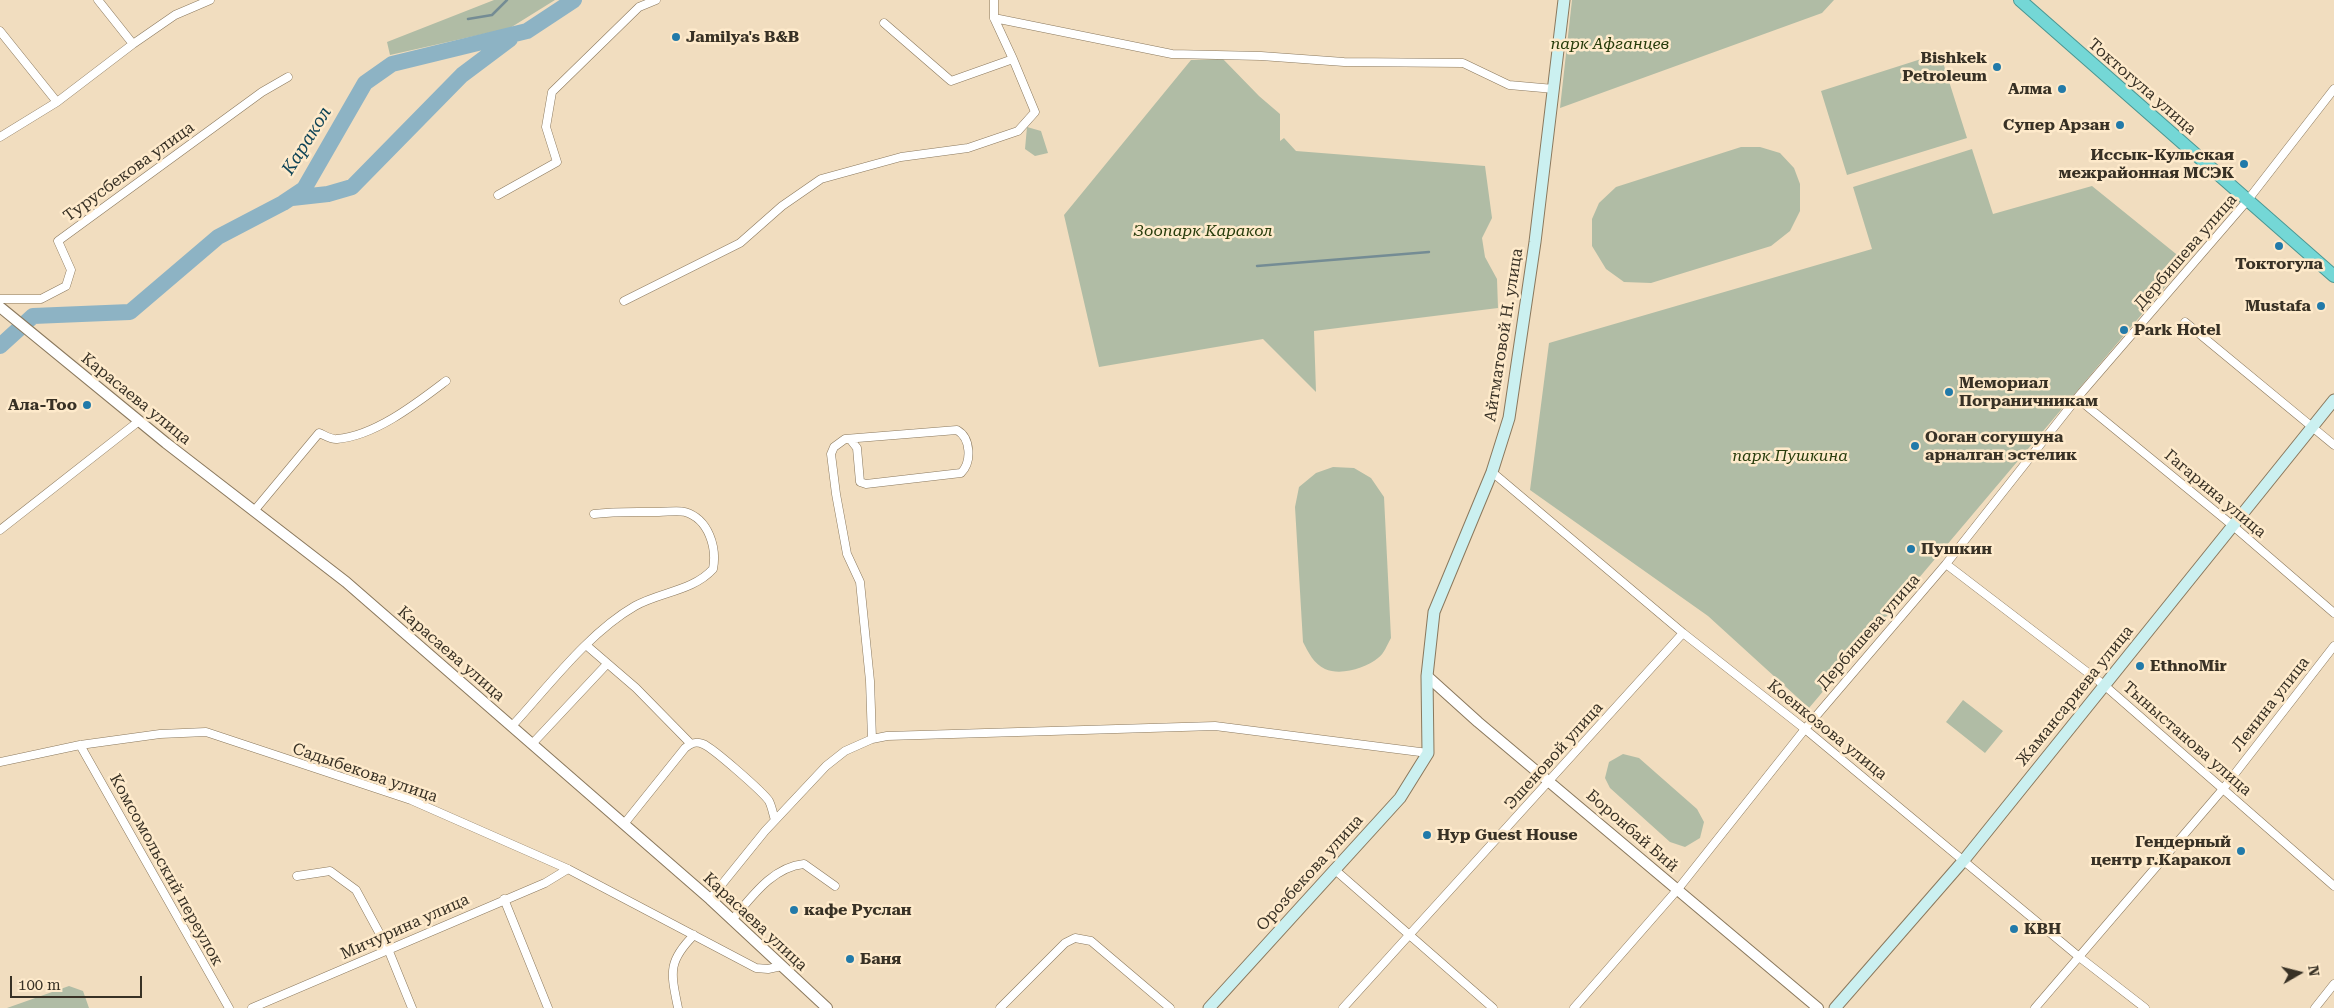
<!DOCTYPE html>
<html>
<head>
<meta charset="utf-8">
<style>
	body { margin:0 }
	#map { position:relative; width:2334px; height:1008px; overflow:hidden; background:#f1ddbf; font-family:"Roboto Serif",serif }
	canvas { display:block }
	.north { position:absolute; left:2274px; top:948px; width:50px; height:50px; -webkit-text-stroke:4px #feeacb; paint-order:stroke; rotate:82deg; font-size:14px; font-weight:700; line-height:20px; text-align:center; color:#383125 }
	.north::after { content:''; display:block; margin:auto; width:18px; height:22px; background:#383125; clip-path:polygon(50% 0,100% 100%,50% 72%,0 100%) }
	.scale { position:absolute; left:10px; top:976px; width:132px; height:22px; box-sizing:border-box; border:2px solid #383125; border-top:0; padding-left:6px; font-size:15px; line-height:18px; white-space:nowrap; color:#383125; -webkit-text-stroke:4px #feeacb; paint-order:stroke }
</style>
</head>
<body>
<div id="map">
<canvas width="2334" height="1008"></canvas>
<div class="north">N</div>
<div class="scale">100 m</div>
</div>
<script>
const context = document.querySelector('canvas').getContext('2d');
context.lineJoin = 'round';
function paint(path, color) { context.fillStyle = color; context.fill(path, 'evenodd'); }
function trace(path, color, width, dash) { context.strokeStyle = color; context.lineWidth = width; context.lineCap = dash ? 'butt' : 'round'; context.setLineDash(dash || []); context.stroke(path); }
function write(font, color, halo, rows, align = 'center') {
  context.font = font + ' "Roboto Serif",serif'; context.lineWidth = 5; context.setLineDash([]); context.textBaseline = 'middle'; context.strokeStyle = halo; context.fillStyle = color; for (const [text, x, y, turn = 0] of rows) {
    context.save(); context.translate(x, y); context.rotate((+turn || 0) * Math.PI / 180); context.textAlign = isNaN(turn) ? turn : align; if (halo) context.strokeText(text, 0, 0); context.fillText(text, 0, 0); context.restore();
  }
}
const green = new Path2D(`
	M 494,0 L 555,0 L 510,28 L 390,55 L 387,42 Z
	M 1572,0 L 1834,0 L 1822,13 L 1560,108 Z
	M 1940,53 L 1967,138 L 1847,175 L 1821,91 Z
	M 1223,59 L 1259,96 L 1280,114 L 1280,141 L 1284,138 L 1296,151 L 1485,166 L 1492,218 L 1482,238 L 1485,257 L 1497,279 L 1498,308 L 1314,331 L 1316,392 L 1263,339 L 1099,367 L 1064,215 L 1191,60 Z
	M 1027,127 L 1041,131 L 1048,153 L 1035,156 L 1025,149 Z
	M 1741,147 L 1760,147 L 1780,153 L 1794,168 L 1800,184 L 1800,211 L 1790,231 L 1771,246 L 1651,283 L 1624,282 L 1606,269 L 1592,246 L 1592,219 L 1599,203 L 1616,187 Z
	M 1972,149 L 1993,214 L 2092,186 L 2186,262 L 1809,708 L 1708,616 L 1530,490 L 1549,343 L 1872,249 L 1853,187 Z
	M 1333,467 L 1354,468 L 1371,478 L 1384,497 L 1391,638 C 1387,645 1384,654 1378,658 C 1366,668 1341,676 1325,669 C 1314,664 1308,652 1303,642 L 1295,507 L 1299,487 L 1316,473 Z
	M 1963,700 L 2003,731 L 1985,753 L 1946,722 Z
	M 1623,754 L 1639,758 L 1697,809 L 1704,822 L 1700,838 L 1685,847 L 1670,842 L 1610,788 L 1605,778 L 1609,762 Z
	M 69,986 L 83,991 L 89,1008 L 7,1008 Z`);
const stream = new Path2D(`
	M 468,19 L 492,15 L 507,0
	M 1257,266 L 1429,252`);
const river = new Path2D(`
	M 292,198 L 328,194 L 352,187 L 462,75 L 510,39
	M 0,346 L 33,316 L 130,312 L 218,237 L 283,203 L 304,189 L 365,83 L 392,64 L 527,31 L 574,0`);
const minor = new Path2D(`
	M 98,0 L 133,44
	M 994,18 L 1172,54 L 1261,56 L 1344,62 L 1463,63 L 1509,85 L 1554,89
	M 884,23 L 951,81 L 1013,59 L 994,18 L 994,0
	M 0,31 L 57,102
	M 0,137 L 57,102 L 133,44 L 175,15 L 210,0
	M 498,195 L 557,162 L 546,127 L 552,92 L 639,7 L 656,0
	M 0,299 L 41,299 L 66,286 L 71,270 L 58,241 L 262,92 L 288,77
	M 624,301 L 740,243 L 782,206 L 821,179 L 901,157 L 968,148 L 1018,131 L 1035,112 L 1013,59
	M 2185,322 L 2334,445
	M 2077,398 L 2232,525 L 2334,613
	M 850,439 L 857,448 L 860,482 L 866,484 L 961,473 C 972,462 971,438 957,430 L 845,439 L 834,447 L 831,454 L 836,494 L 847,554 L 860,582 L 870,681 L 872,739
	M 1492,472 L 1683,633 L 1805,729 L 2078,956 L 2145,1008
	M 254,511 L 319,433 C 324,435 332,440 337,439 C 375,436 417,403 446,381
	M 0,530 L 139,421
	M 1946,564 L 2104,685 L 2334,886
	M 586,645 L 636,688 L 690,743
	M 512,726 C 548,687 588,633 635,606 C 660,592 693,591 713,569 C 717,548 709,519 685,512 C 678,510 667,512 659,512 C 637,512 616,511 594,514
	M 532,744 L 607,664
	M 80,745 L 229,1008
	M 0,762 L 80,745 L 160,734 L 206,732 L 411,800 L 568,869 L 756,968 L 768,969 L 782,966
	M 624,824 L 685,748 C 691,743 696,741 703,744 C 713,748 763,792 769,801 C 772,807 773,814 775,820
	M 1334,869 L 1493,1008
	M 297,876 L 330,871 L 356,890 L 388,949 L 412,1008
	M 504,899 L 548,1008
	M 710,899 L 765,831 L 826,766 L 845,751 L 872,739 L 887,736 L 1215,726 L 1428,753
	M 732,920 C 751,898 772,867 804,864 L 835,886
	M 252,1008 L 545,883 L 568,869
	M 678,1008 C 671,973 667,962 694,935
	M 1000,1008 L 1065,943 L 1075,938 L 1091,941 L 1170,1008
	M 1343,1008 L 1683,633
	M 1574,1008 L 1678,889 L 1805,729 L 1946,564 L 2077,398 L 2247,201 L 2334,89
	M 2035,1008 L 2223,789 L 2334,646
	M 2315,1008 L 2334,984`);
const tertiary = new Path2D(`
	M 0,307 L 166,443 L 346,582 L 710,899 L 827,1008
	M 1427,676 L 1478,722 L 1818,1008`);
const secondary = new Path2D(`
	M 1209,1008 L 1400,798 L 1428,753 L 1427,676 L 1434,612 L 1492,472 L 1509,418 L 1535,242 L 1564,0
	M 1835,1008 L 1964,860 L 2334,400`);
const trunk = new Path2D(`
	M 2020,0 L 2334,276`);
const markers = [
	[676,37,5,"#227aa9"],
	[1997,67,5,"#227aa9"],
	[2062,89,5,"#227aa9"],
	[2120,125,5,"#227aa9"],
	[2244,164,5,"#227aa9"],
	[2279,246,5,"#227aa9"],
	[2321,306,5,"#227aa9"],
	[2124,330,5,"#227aa9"],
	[1949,392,5,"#227aa9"],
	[87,405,5,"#227aa9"],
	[1915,446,5,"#227aa9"],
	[1911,549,5,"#227aa9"],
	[2140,666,5,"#227aa9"],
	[1427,835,5,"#227aa9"],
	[2241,851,5,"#227aa9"],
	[794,910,5,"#227aa9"],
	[2014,929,5,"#227aa9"],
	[850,959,5,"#227aa9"]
];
const poiNames = [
	["Jamilya's B&B",686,37],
	["Bishkek",1987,58,"right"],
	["Petroleum",1987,76,"right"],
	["Алма",2052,89,"right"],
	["Супер Арзан",2110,125,"right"],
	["Иссык-Кульская",2234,155,"right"],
	["межрайонная МСЭК",2234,173,"right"],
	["Токтогула",2279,264,"center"],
	["Mustafa",2311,306,"right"],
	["Park Hotel",2134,330],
	["Мемориал",1959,383],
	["Пограничникам",1959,401],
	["Ала-Тоо",77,405,"right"],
	["Ооган согушуна",1925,437],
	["арналган эстелик",1925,455],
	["Пушкин",1921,549],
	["EthnoMir",2150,666],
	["Нур Guest House",1437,835],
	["Гендерный",2231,842,"right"],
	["центр г.Каракол",2231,860,"right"],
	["кафе Руслан",804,910],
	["KBH",2024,929],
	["Баня",860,959]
];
const parkNames = [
	["парк Афганцев",1610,44],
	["Зоопарк Каракол",1203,231],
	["парк Пушкина",1790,456]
];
const streetNames = [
	["Токтогула улица",2142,87,41],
	["Турусбекова улица",129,172,-36],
	["Дербишева улица",2186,252,-49],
	["Айтматовой Н. улица",1504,335,-81],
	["Карасаева улица",136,399,39],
	["Гагарина улица",2215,494,40],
	["Дербишева улица",1869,632,-49],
	["Карасаева улица",451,654,41],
	["Жамансариева улица",2075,696,-51],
	["Ленина улица",2271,704,-52],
	["Коенкозова улица",1827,730,39],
	["Тыныстанова улица",2187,739,41],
	["Эшеновой улица",1554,756,-48],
	["Садыбекова улица",365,773,19],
	["Боронбай Бий",1632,831,41],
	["Комсомольский переулок",166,870,61],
	["Орозбекова улица",1310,873,-48],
	["Карасаева улица",755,922,43],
	["Мичурина улица",405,927,-24]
];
const waterNames = [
	["Каракол",307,141,-58]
];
paint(green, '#b0bca5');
trace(stream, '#748c94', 2.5);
trace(river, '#8db3c4', 16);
trace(minor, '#8a785d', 9);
trace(tertiary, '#8a785d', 12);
trace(secondary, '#8a785d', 13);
trace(trunk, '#499692', 14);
trace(minor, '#fff', 8);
trace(tertiary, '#fff', 10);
trace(secondary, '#cbf0f0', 11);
trace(trunk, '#74d7d6', 12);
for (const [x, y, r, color] of markers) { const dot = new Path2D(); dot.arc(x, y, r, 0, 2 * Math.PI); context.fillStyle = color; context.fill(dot); trace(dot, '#feeacb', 2); }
write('bold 16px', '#383125', '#feeacb', poiNames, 'left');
write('italic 16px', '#273c0b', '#feeacb', parkNames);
write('16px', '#383125', '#feeacb', streetNames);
write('italic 18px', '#0e4356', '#feeacb', waterNames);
</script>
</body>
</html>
